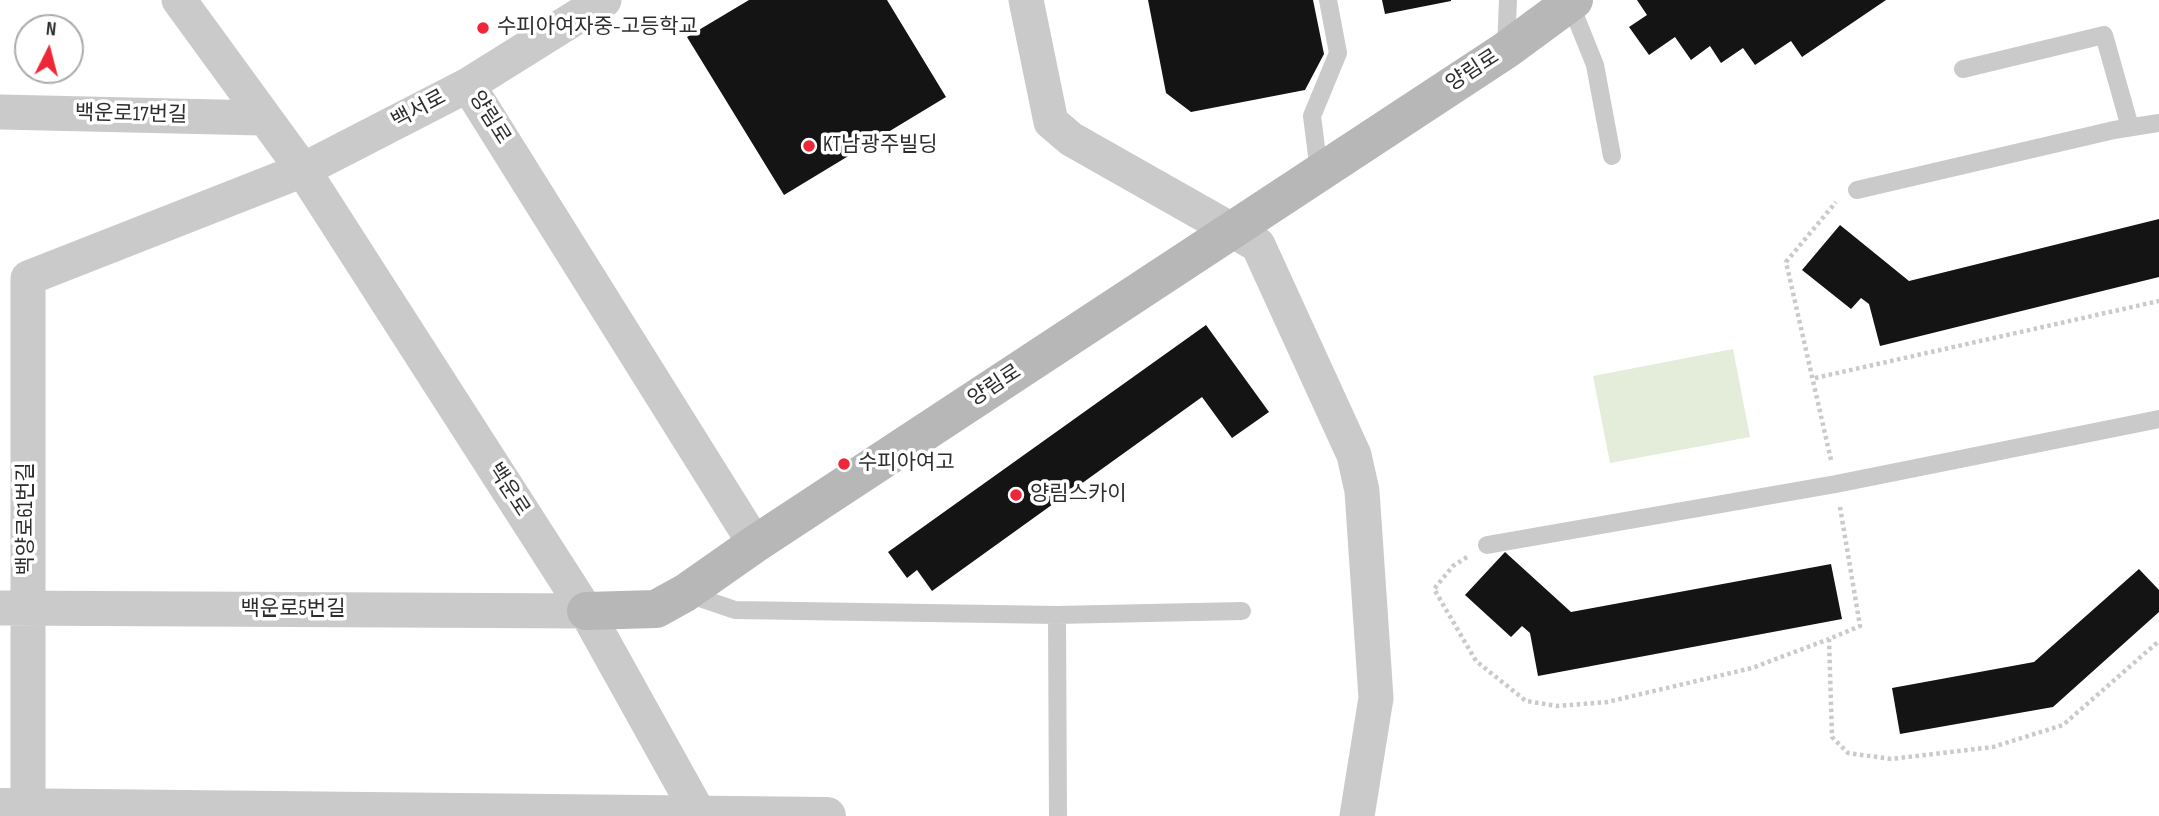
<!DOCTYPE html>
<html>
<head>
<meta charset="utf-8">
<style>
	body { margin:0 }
	#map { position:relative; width:2159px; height:816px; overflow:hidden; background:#fff; font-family:"Sofia Sans Condensed",sans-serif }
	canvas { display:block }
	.north { position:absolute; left:14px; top:14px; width:70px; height:70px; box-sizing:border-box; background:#fff; border:2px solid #ababab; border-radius:50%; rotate:6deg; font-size:19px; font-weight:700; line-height:28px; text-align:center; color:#2d2d2d }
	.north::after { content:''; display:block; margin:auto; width:24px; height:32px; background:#ed2738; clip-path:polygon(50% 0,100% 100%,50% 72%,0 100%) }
</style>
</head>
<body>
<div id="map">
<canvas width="2159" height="816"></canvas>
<div class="north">N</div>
</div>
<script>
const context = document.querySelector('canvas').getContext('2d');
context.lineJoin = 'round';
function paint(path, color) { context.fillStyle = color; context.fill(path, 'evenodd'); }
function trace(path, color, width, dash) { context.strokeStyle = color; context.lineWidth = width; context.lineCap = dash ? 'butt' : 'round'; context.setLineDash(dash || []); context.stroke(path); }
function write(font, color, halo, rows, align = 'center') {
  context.font = font + ' "Sofia Sans Condensed","Noto Sans KR",sans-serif'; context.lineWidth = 7; context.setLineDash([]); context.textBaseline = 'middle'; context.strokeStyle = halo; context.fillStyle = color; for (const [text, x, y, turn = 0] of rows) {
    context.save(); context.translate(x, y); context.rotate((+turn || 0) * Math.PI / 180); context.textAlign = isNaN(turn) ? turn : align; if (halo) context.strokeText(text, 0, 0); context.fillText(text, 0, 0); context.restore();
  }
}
const green = new Path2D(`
	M 1733,349 L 1750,437 L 1610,463 L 1593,376 Z`);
const building = new Path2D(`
	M 749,0 L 887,0 L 946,97 L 784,195 L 687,37 Z
	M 1148,0 L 1313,0 L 1324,54 L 1305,90 L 1191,112 L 1166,93 Z
	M 1382,0 L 1451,0 L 1451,1 L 1385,14 Z
	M 1637,0 L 1886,0 L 1802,57 L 1791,41 L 1755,65 L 1743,48 L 1721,63 L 1710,46 L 1691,60 L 1675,37 L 1649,55 L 1629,27 L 1647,15 Z
	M 2159,219 L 2159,277 L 1880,346 L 1869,304 L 1861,298 L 1851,309 L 1802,270 L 1840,225 L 1909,281 Z
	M 1206,325 L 1269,412 L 1232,438 L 1202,397 L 932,591 L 917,570 L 907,578 L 888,552 Z
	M 1505,552 L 1571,612 L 1831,564 L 1842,619 L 1538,676 L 1530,633 L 1522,626 L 1511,637 L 1465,595 Z
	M 2139,569 L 2159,590 L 2159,612 L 2053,707 L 1900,734 L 1892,688 L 2034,662 Z`);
const path = new Path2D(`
	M 1815,378 L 2159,301
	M 1831,460 L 1786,262 L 1836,202
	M 1840,507 L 1860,626 L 1829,639 L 1832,737 L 1848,753 L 1891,759 L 1993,747 L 2063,725 L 2159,641
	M 1467,557 L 1453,566 L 1434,589 L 1476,661 L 1526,701 L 1557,706 L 1607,702 L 1752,668 L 1829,639`);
const service = new Path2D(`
	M 1570,3 L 1595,65 L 1612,156
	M 1506,49 L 1508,0
	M 1963,69 L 2104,35 L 2130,127
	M 1319,171 L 1312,116 L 1338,53 L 1328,0
	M 1857,190 L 2114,130 L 2159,123
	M 1487,545 L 1836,484 L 2159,419
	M 685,593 L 735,610 L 1057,615 L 1242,611
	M 1057,615 L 1058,816`);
const minor = new Path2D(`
	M 179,0 L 303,170 L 586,611 L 699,814
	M 1026,0 L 1051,122 L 1071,139 L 1258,245 L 1354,455 L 1362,491 L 1376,698 L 1357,816
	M 468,85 L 755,544
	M 0,112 L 262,118
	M 0,608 L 586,611
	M 28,807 L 28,278 L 303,170 L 468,85 L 604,0`);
const tertiary = new Path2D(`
	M 0,807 L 827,816`);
const secondary = new Path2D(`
	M 586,611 L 656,609 L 685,593 L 755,544 L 1506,50 L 1574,0`);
const markers = [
	[483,28,7,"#ed2738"],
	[809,146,7,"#ed2738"],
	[844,464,7,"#ed2738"],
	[1016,495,7,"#ed2738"]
];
const poiNames = [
	["수피아여자중-고등학교",497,28],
	["KT남광주빌딩",823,146],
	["수피아여고",858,464],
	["양림스카이",1030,495]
];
const streetNames = [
	["양림로",1473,71,-33],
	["백서로",419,110,-28],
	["백운로17번길",131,115,1],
	["양림로",489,118,58],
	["양림로",995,386,-33],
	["백운로",508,490,57],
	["백양로61번길",27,519,-90],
	["백운로5번길",293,610]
];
paint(green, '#e4ecda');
paint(building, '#141414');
trace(path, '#cacaca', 4.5, [3.5, 3.5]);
trace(service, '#cacaca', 18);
trace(minor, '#cacaca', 35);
trace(tertiary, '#cacaca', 38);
trace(secondary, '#b7b7b7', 38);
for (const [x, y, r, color] of markers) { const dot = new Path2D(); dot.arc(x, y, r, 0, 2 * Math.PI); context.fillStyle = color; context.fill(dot); trace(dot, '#fff', 2.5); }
write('21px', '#2d2d2d', '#fff', poiNames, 'left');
write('21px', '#2d2d2d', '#fff', streetNames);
</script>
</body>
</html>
